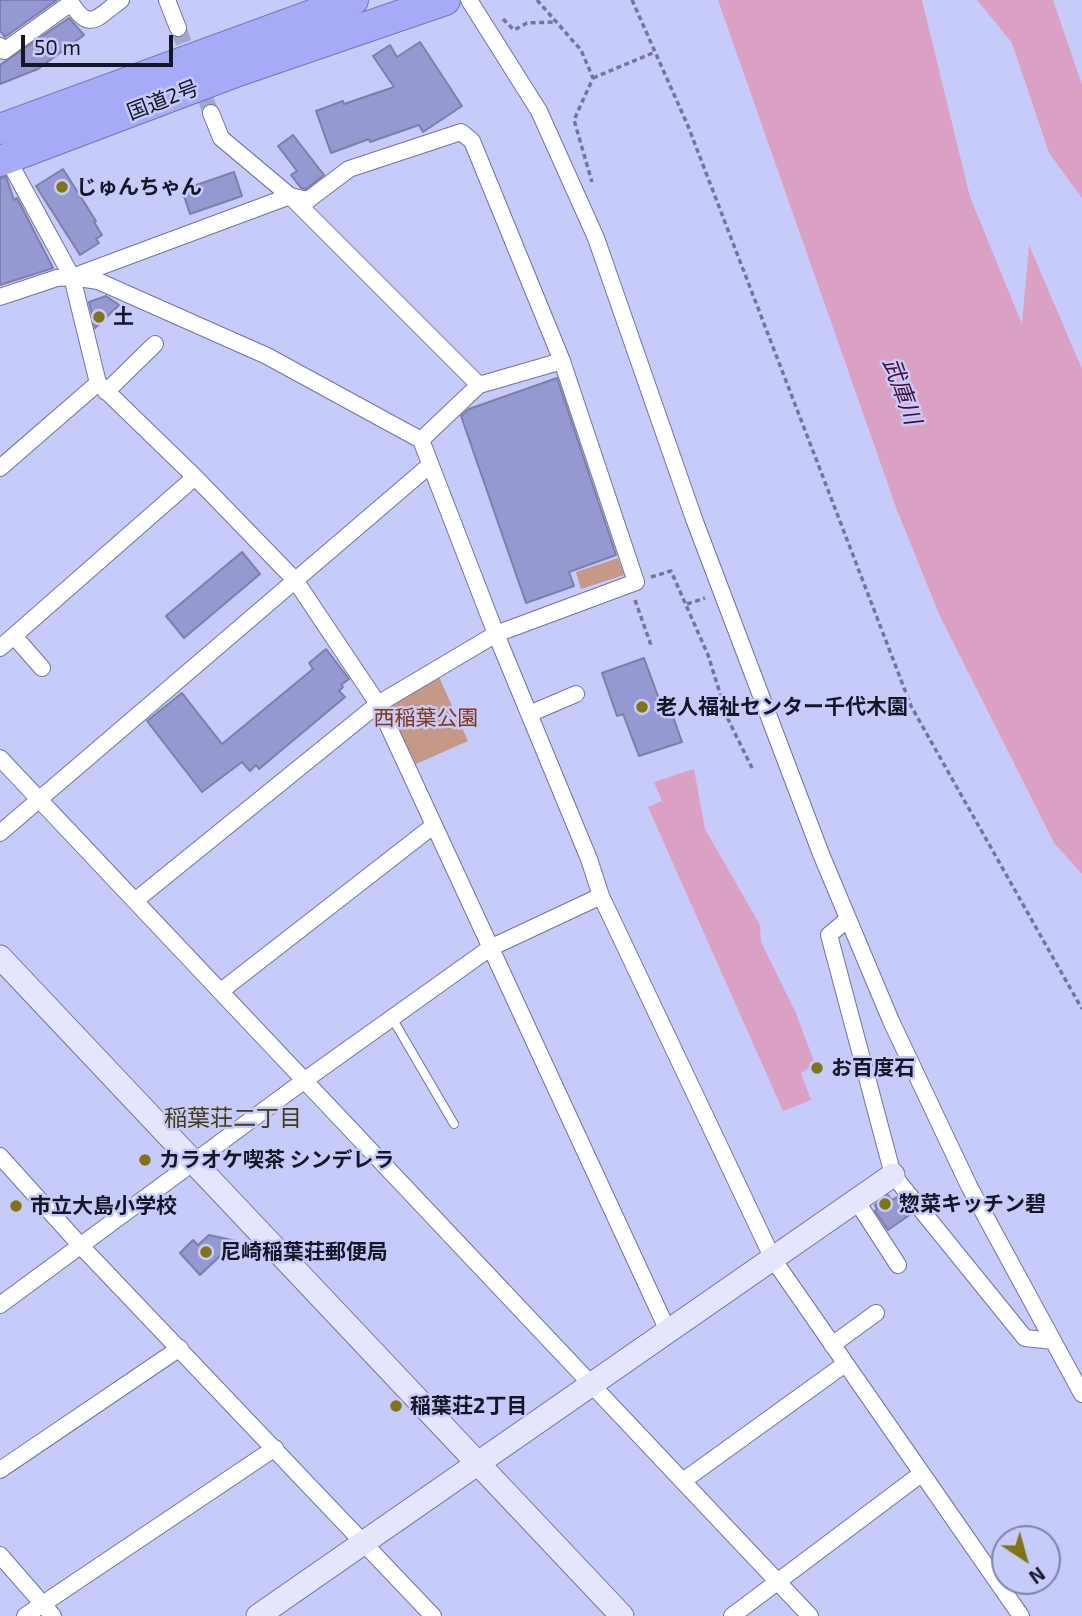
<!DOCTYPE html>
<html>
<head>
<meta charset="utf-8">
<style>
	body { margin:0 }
	#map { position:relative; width:1082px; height:1616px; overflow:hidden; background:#c7cbfa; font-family:"Exo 2",sans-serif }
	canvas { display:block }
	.north { position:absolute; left:991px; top:1525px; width:70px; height:70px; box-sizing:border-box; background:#c7cbfa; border:2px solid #8083a5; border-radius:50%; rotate:144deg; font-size:19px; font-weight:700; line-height:28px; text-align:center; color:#151626 }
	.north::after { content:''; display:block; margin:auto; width:24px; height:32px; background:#807417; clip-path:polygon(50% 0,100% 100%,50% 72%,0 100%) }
	.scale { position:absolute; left:21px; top:35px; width:152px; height:32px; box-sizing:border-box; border:4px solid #151626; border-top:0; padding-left:9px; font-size:21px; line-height:24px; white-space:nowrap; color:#151626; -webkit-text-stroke:5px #c7cbfa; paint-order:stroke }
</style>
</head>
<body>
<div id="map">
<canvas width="1082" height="1616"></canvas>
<div class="north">N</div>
<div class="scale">50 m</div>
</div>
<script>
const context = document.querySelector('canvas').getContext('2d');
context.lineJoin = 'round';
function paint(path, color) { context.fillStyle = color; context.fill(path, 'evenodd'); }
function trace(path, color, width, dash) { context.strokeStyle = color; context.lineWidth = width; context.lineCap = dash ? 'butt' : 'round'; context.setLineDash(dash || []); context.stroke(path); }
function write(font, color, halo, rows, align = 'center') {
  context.font = font + ' "Exo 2","Noto Sans JP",sans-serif'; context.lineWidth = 5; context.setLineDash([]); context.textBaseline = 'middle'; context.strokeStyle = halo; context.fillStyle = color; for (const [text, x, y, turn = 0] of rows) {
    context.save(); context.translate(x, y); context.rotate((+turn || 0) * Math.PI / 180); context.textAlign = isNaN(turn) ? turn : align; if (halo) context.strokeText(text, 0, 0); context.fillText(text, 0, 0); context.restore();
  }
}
const green = new Path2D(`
	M 618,558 L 624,575 L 581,589 L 576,572 Z
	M 439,677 L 468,741 L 416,764 L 389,710 L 391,704 Z`);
const water = new Path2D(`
	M 718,0 L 922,0 L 970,197 L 1022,324 L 1029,245 L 1082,369 L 1082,874 L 1054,843 L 939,614 L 897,510 Z
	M 977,0 L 1053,0 L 1082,85 L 1082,198 L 1049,153 L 1012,43 Z
	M 694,769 L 705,829 L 760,925 L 761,942 L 795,1011 L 815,1064 L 801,1073 L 811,1100 L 783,1111 L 648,807 L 662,801 L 654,782 Z`);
const building = new Path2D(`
	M 0,0 L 57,0 L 5,37 L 0,31 Z
	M 69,18 L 84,35 L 38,69 L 0,84 L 0,65 Z
	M 420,42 L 462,106 L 423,132 L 419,125 L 370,142 L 369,139 L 331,153 L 316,111 L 343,101 L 344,104 L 394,87 L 373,56 L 390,45 L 397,57 Z
	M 293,135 L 324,175 L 306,189 L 301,188 L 291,175 L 297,171 L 278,146 Z
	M 63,169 L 96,221 L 94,222 L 102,235 L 96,239 L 99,243 L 80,255 L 36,186 Z
	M 234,172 L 242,196 L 190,214 L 182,190 Z
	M 6,177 L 14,200 L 17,198 L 53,268 L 0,285 L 0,178 Z
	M 106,296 L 119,305 L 95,328 L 89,302 Z
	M 557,378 L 616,555 L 569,572 L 574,586 L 526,603 L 461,416 L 469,409 Z
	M 242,552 L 260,574 L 184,638 L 166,616 Z
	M 326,649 L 349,679 L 341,685 L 343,687 L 339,691 L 345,697 L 259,769 L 256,765 L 250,771 L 242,762 L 202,792 L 147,721 L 182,693 L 222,744 L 313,669 L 309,663 Z
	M 644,658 L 659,699 L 666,697 L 682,742 L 639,756 L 623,714 L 617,716 L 602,673 Z
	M 888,1195 L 892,1200 L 897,1197 L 911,1214 L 888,1230 L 875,1211 L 877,1209 L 875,1205 Z
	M 209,1235 L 236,1241 L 200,1275 L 180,1253 L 193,1240 L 198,1245 Z`);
const streetTunnel = new Path2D(`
	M 178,28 L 211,113`);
const path = new Path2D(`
	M 537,0 L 581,50 L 593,78 L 574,120 L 592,182
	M 632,0 L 688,126 L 911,706 L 1082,1009
	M 503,19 L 514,30 L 527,23 L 556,22
	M 593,78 L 655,52
	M 651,577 L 671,571 L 708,655 L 728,719 L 752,768
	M 635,600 L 652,648
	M 687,604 L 705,598`);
const lane = new Path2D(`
	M 392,1018 L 454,1124`);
const street = new Path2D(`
	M 69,0 C 90,33 95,19 121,0
	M 167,0 L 178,28
	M 469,0 L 539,111 L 596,238 L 694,519 L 821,854 L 891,1021 L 969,1186 L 1082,1394
	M 0,46 L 4,51 L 71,3
	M 211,113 L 221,138 L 290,196 L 479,385
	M 7,158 L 72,277 L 98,383 L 195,477 L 295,580 L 378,704 L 668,1331
	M 75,276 L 290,196 L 308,200 L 349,169 L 461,132 L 472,141 L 562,361 L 479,385 L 421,440
	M 0,297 L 57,278 L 72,277 L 98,281 L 267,356 L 421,440 L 496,634 L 589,859 L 601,896 L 773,1259 L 1021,1616
	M 106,392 L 155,344
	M 0,468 L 98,383
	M 14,636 L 42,668
	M 0,648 L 195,477
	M 529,714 L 576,694
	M 0,758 L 810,1616
	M 0,833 L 430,465
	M 136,900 L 378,704 L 496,634 L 636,582 L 562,361
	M 848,919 L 829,935 L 893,1175 L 1025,1338 L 1053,1341
	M 221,991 L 433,826
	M 0,1156 L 80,1245 L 433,1616
	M 856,1200 L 898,1265
	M 0,1305 L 305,1080 L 490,948 L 601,896
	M 832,1345 L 876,1313
	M 0,1470 L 180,1348
	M 683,1481 L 845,1364
	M 0,1555 L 53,1616
	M 25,1616 L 275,1448
	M 732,1616 L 921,1474`);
const secondary = new Path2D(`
	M 0,957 L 622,1616
	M 258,1616 L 893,1175`);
const highway = new Path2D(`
	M 0,129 L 353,0
	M 0,161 L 238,71 L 445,0`);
const markers = [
	[62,187,7,"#807417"],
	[99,317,7,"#807417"],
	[642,707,7,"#807417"],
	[817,1068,7,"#807417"],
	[145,1160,7,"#807417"],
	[885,1204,7,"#807417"],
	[16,1206,7,"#807417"],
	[206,1252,7,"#807417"],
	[396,1406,7,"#807417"]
];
const streetNames = [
	["国道2号",163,100,-21]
];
const poiNames = [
	["じゅんちゃん",76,187],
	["土",113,317],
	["老人福祉センター千代木園",656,707],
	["お百度石",831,1068],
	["カラオケ喫茶 シンデレラ",159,1160],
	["惣菜キッチン碧",899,1204],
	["市立大島小学校",30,1206],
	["尼崎稲葉荘郵便局",220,1252],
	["稲葉荘2丁目",410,1406]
];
const parkNames = [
	["西稲葉公園",426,718]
];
const waterNames = [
	["武庫川",902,391,70]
];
const neighbourhoodNames = [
	["稲葉荘二丁目",233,1118]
];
paint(green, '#c69887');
paint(water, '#dba1c5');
paint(building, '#9598d1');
trace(building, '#7c7faa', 2);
trace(streetTunnel, '#a3a7d0', 16, [16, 8]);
trace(lane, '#71739e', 10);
trace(street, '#71739e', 18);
trace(secondary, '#71739e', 25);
trace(highway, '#7476ae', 32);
trace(path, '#747697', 3.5, [5, 3.5]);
trace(lane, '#fff', 8);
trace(street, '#fff', 16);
trace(secondary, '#e5e6fd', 23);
trace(highway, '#a7aaf7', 30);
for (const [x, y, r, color] of markers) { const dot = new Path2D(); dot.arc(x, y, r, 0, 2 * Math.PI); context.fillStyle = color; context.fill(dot); trace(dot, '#c7cbfa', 2.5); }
write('21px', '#151626', '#c7cbfa', streetNames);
write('bold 21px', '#151626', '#c7cbfa', poiNames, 'left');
write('21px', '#823717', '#c7cbfa', parkNames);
write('italic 23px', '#4e0a3b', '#c7cbfa', waterNames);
write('23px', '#433d13', '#c7cbfa', neighbourhoodNames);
</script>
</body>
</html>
